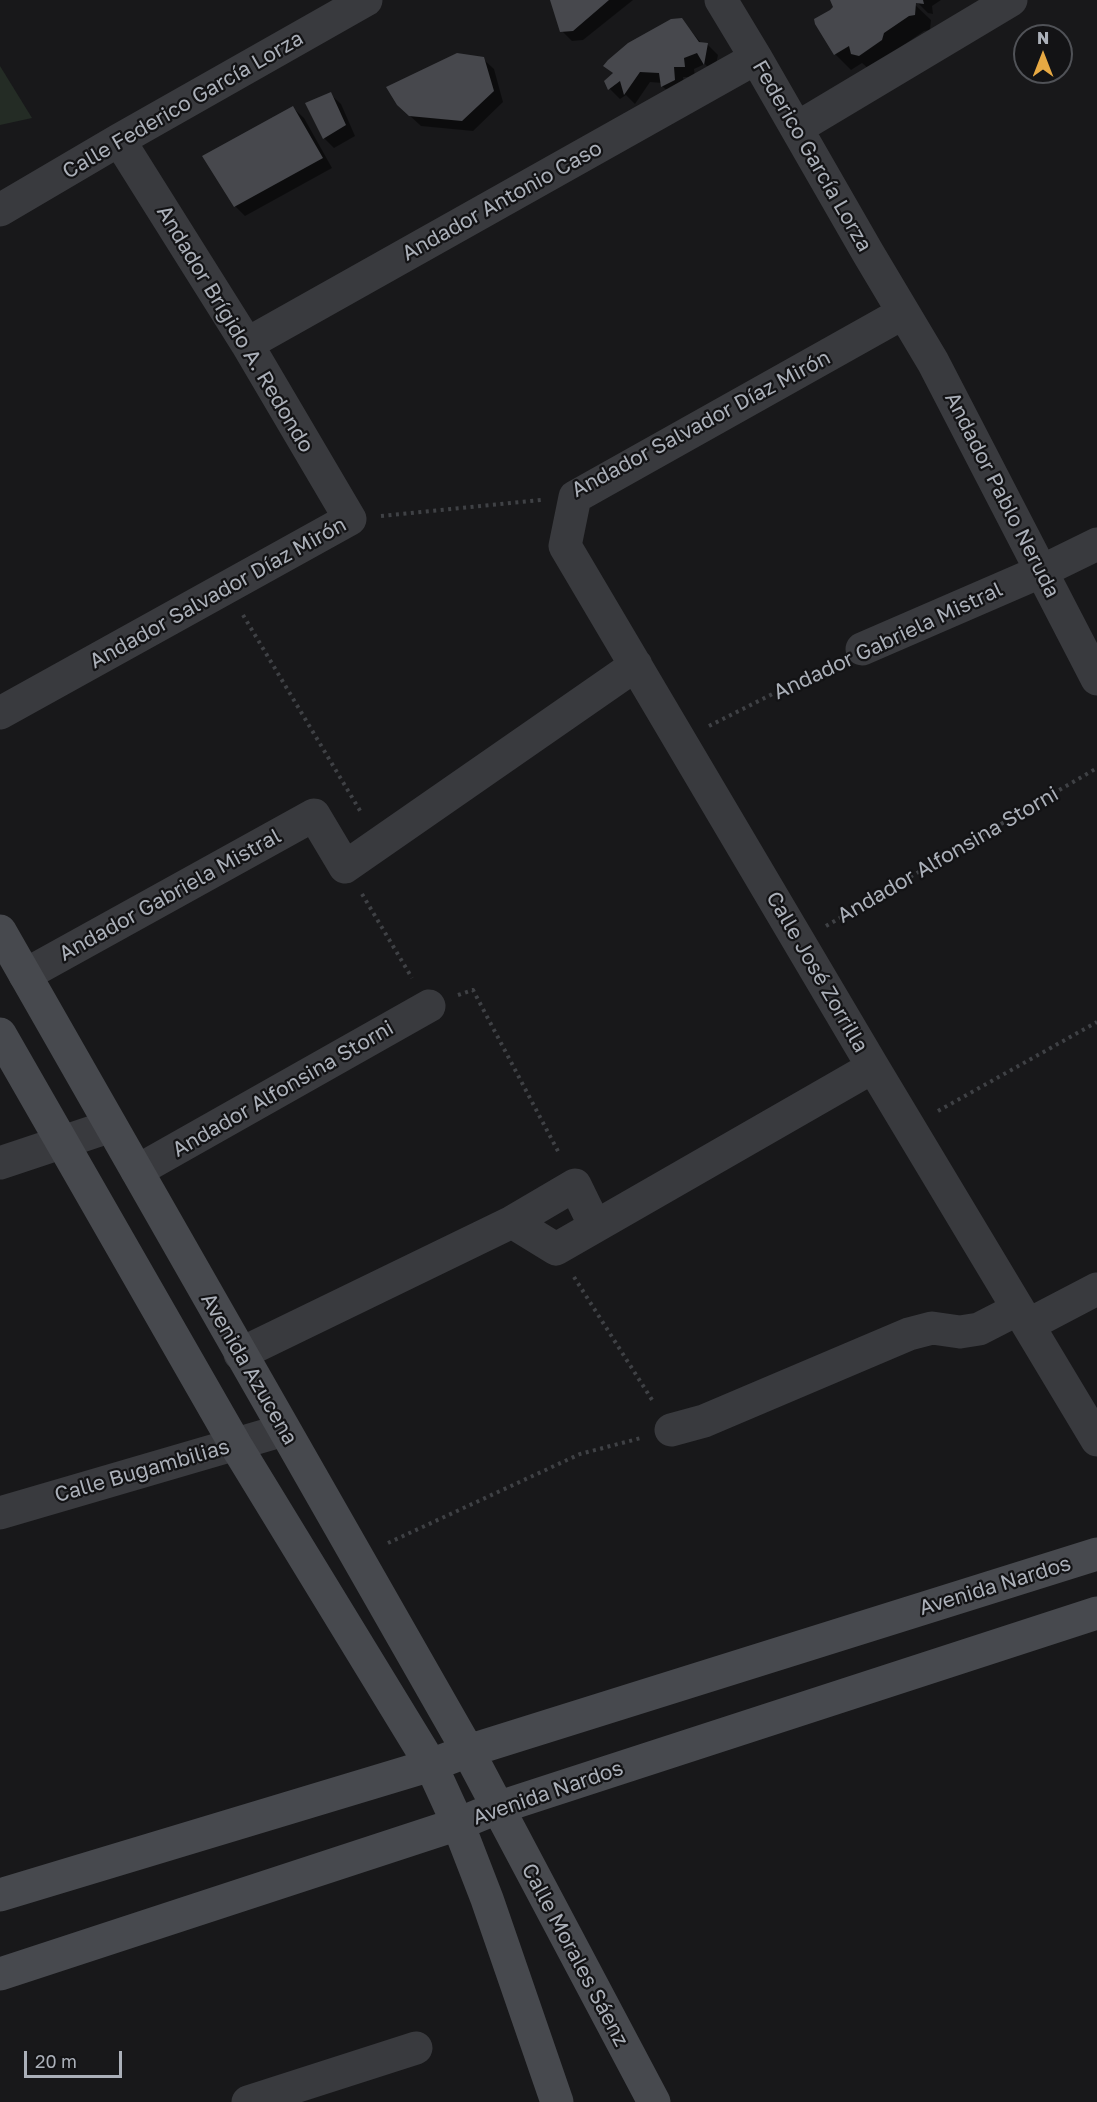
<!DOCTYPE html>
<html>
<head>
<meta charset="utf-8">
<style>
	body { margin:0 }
	#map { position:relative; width:1097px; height:2102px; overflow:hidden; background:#18181a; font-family:"Golos Text",sans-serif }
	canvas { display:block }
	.north { position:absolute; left:1013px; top:24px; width:60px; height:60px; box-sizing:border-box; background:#131315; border:2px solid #505257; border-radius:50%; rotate:0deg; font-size:16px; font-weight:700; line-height:24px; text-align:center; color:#abb0b9 }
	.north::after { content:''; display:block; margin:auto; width:21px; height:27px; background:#e7a943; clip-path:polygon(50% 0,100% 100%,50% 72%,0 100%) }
	.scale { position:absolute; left:24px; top:2051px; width:98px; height:27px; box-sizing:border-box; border:3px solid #abb0b9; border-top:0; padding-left:8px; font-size:18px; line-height:21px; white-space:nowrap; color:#abb0b9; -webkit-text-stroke:4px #131315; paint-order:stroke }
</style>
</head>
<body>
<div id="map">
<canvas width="1097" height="2102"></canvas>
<div class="north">N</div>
<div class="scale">20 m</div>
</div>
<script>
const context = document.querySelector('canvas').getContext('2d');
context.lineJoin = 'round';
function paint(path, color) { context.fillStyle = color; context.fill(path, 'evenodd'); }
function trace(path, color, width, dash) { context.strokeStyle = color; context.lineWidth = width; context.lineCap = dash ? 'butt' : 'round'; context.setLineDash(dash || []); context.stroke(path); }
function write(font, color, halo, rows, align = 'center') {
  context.font = font + ' "Golos Text",sans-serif'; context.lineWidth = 4.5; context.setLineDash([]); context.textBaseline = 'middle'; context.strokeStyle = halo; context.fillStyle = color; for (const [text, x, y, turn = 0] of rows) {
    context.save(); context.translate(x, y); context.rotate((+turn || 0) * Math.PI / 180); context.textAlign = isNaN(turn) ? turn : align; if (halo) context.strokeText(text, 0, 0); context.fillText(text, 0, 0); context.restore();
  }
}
const green = new Path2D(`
	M 0,66 L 32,118 L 0,125 Z`);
const shadow = new Path2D(`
	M 551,0 L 633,0 L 583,40 L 572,41 L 562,31 Z
	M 832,0 L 914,0 L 912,2 L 931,20 L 930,30 L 924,31 L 869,69 L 862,63 L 851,70 L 835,54 L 816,24 L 835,7 Z
	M 915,0 L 941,0 L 932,6 L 933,14 L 928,13 Z
	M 681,19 L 702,44 L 708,45 L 718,55 L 714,74 L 705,64 L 694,69 L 695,77 L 683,77 L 685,91 L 673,96 L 662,86 L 662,83 L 650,82 L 635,104 L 626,95 L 620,99 L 610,89 L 606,81 L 614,74 L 605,66 Z
	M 483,59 L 494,69 L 503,102 L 473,131 L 421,126 L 409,115 Z
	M 330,94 L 341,104 L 355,136 L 334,148 L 324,138 Z
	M 293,108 L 304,118 L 332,168 L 245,216 L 235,206 Z`);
const building = new Path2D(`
	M 550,0 L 609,0 L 573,31 L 560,32 Z
	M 830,0 L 923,0 L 924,4 L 916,3 L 915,15 L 909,16 L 884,33 L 882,40 L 859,56 L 851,54 L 849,46 L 834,55 L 815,24 L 814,19 L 830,10 L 833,7 Z
	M 682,18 L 699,42 L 708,43 L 704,65 L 697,53 L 684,58 L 685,67 L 674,67 L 675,80 L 661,87 L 659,73 L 640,72 L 624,95 L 620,81 L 608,90 L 604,81 L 613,73 L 603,66 L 608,60 L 628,43 L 671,19 Z
	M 457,53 L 484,57 L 494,91 L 462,121 L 409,116 L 397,105 L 386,87 Z
	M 331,92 L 346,125 L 323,139 L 305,103 Z
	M 293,106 L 323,158 L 234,207 L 202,156 Z`);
const path = new Path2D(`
	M 381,516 L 541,500
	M 243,615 L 362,814
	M 709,726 L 834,663
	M 362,894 L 412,978
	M 826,926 L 1097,768
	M 458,995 L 473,990 L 560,1155
	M 938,1111 L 1097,1022
	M 574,1277 L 654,1403
	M 388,1543 L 580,1454 L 641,1438`);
const street = new Path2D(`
	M 721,0 L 756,58 L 868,253 L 933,362 L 1097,679
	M 797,128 L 1011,0
	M 0,210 L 119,140 L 366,0
	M 903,313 L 575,497 L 565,546 L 873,1067 L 1097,1440
	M 247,344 L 756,58
	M 862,649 L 1042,571 L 1097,544
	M 0,713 L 350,519 L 247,344 L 119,140
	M 25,975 L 314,815 L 345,867 L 636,665
	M 0,1163 L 111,1126
	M 137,1171 L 429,1006
	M 512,1222 L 556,1249 L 873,1067
	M 1028,1325 L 1097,1289
	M 240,1354 L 512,1222 L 575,1185 L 595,1226
	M 671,1430 L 704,1421 L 909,1334 L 932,1328 L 960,1332 L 979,1329 L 1018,1309
	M 0,1513 L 284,1430
	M 248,2102 L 416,2048`);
const secondary = new Path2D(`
	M 0,931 L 468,1751 L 654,2102
	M 0,1034 L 235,1444 L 431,1765 L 458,1824 L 487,1899 L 557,2102
	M 0,1895 L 431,1765 L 468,1751 L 1097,1554
	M 0,1974 L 458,1824 L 497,1808 L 1097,1613`);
const streetNames = [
	["Calle Federico García Lorza",183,105,-30],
	["Federico García Lorza",812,156,60],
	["Andador Antonio Caso",502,201,-29],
	["Andador Brígido A. Redondo",235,329,59],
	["Andador Salvador Díaz Mirón",701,424,-28],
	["Andador Pablo Neruda",1002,495,63],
	["Andador Salvador Díaz Mirón",218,593,-29],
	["Andador Gabriela Mistral",888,641,-25],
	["Andador Alfonsina Storni",948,855,-30],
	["Andador Gabriela Mistral",170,895,-29],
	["Calle José Zorrilla",817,972,60],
	["Andador Alfonsina Storni",283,1089,-30],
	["Avenida Azucena",249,1369,60],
	["Calle Bugambilias",142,1471,-16],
	["Avenida Nardos",995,1586,-17],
	["Avenida Nardos",548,1793,-19],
	["Calle Morales Sáenz",575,1955,62]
];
paint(green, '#242c25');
paint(shadow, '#0007');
paint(building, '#47484d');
trace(path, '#3f4145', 4, [3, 4.5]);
trace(street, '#393a3e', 33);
trace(secondary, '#47494e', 33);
write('21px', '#abb0b9', '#131315', streetNames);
</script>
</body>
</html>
